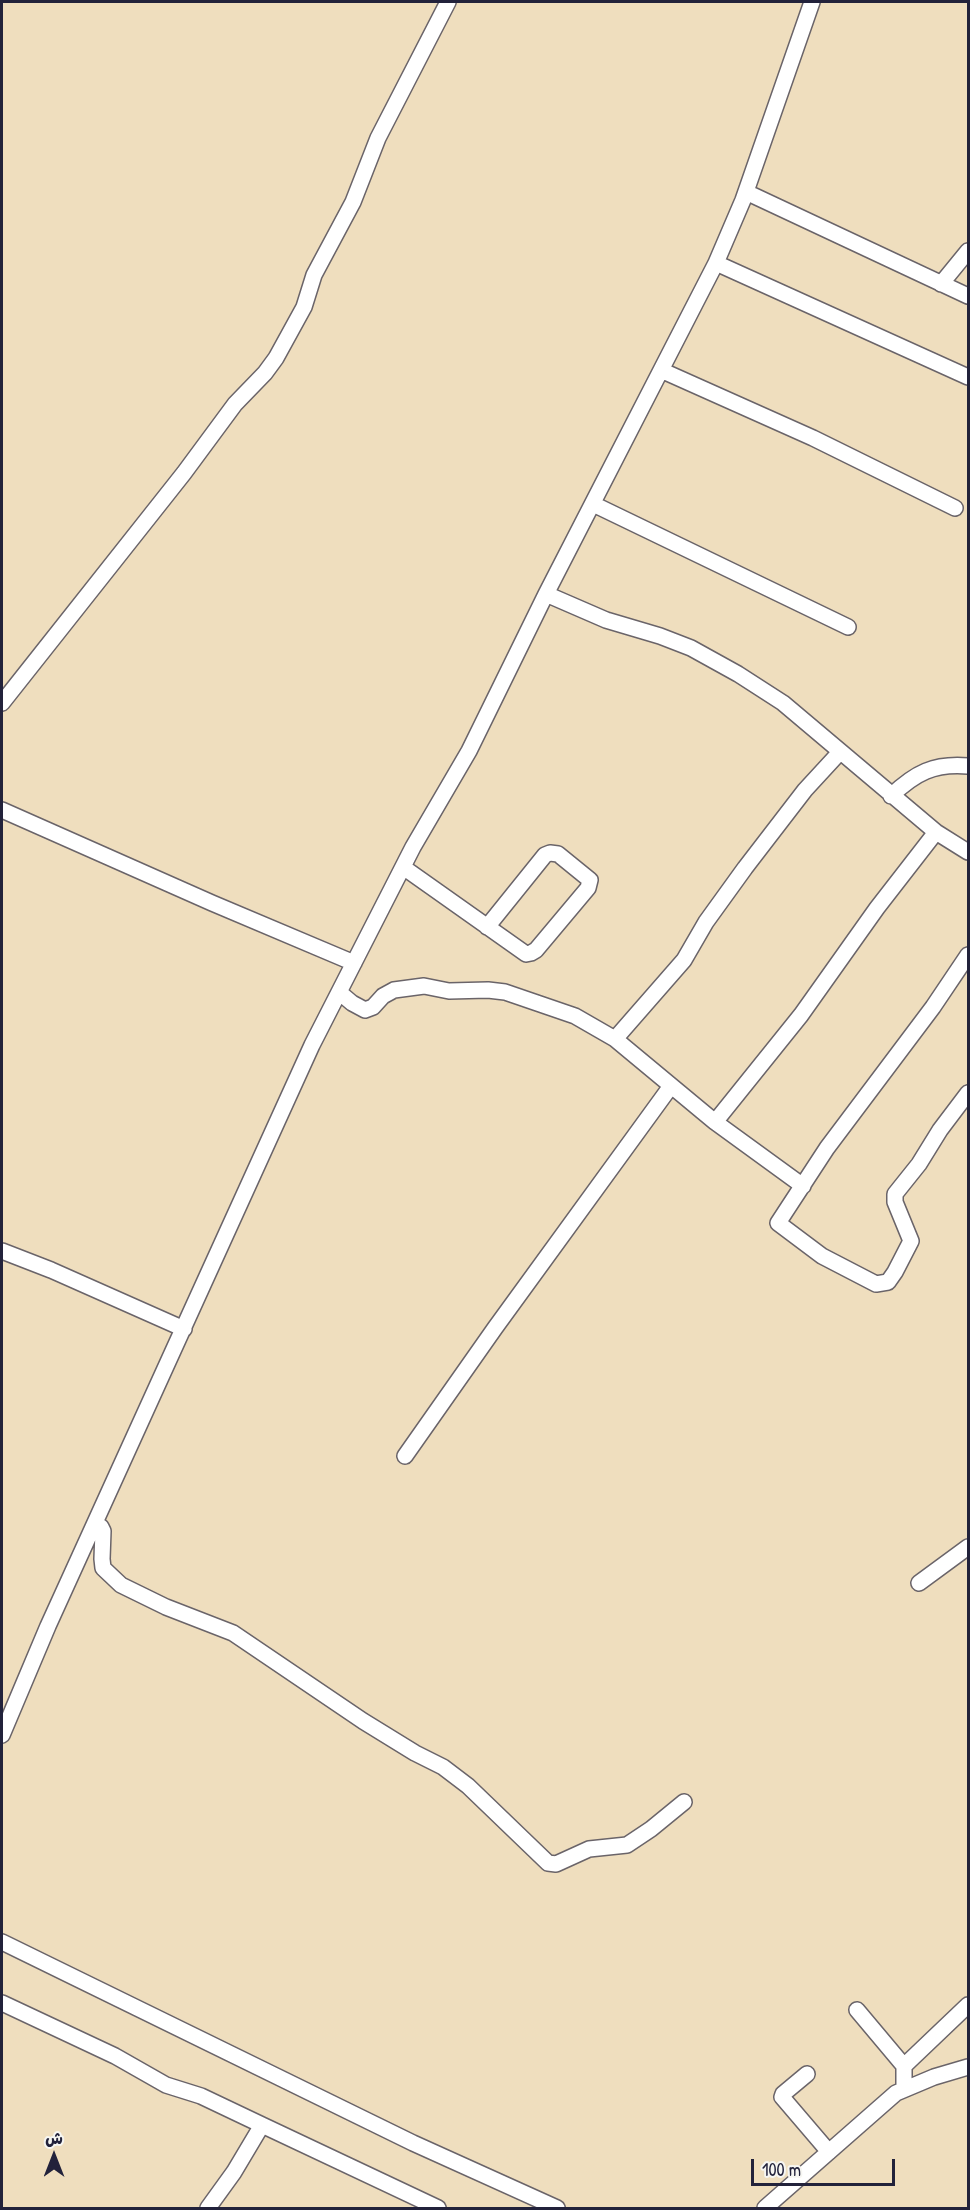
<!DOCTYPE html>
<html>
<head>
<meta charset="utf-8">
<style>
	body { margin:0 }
	#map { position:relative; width:970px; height:2210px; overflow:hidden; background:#efdebe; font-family:"Patrick Hand","Playpen Sans Arabic",sans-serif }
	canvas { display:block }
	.frame { position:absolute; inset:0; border:3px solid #22223b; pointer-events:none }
	.north { position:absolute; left:24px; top:2126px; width:60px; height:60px; -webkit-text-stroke:4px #f6f6f2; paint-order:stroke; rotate:0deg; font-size:16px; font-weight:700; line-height:24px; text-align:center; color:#22223b }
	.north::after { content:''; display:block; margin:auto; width:21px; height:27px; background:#22223b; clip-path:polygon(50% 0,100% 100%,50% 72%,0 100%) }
	.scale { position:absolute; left:751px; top:2159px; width:144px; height:27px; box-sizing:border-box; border:3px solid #22223b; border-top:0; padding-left:8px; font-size:18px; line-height:21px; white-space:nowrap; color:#22223b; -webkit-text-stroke:4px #f6f6f2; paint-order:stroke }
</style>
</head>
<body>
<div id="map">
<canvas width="970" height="2210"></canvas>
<div class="frame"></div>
<div class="north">ش</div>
<div class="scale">100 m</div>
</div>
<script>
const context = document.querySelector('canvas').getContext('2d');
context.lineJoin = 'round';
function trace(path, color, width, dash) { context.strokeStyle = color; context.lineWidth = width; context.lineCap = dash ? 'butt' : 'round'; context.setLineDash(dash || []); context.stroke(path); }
const minor = new Path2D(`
	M 746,192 L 968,296
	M 716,263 L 968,377
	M 941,284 L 968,251
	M 663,371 L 813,438 L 955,508
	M 593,504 L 848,627
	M 546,594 L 606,620 L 660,636 L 691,648 L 738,674 L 783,703 L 936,832 L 968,852
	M 2,703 L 184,473 L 235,404 L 265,373 L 276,358 L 304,307 L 314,275 L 353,202 L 378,138 L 448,2
	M 891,796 C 915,773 934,763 968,766
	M 2,810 L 212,903 L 354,963
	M 403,867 L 526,954 L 531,953 L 536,950 L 588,888 L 590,880 L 558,854 L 550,853 L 545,855 L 487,927
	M 968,955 L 933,1007 L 827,1148 L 778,1223 L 822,1256 L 876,1284 L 888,1282 L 895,1272 L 911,1241 L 895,1202 L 895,1194 L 919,1164 L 940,1130 L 968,1093
	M 339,992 L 352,1003 L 365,1010 L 373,1007 L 383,996 L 394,990 L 424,986 L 449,991 L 488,990 L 505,992 L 575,1016 L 615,1039 L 715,1122 L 803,1186
	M 615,1039 L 684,960 L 706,922 L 745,868 L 805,790 L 840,752
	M 715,1122 L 801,1015 L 877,908 L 936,832
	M 2,1251 L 51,1270 L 184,1329
	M 405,1456 L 495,1328 L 671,1086
	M 95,1523 L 101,1527 L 103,1531 L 102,1559 L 103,1568 L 121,1585 L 166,1607 L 233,1633 L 363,1721 L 415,1753 L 443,1767 L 468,1786 L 548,1863 L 556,1864 L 589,1849 L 627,1845 L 651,1829 L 684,1802
	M 919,1583 L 968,1547
	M 2,1735 L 48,1626 L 312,1045 L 413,847 L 469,751 L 546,594 L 716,263 L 743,200 L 812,2
	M 2,1942 L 413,2143 L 557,2208
	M 2,2003 L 115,2056 L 166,2085 L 201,2096 L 262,2125 L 234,2172 L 208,2208
	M 857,2010 L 904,2066
	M 807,2074 L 783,2094 L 782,2097 L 829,2152
	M 904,2089 L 904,2066 L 968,2005
	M 262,2125 L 438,2208
	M 765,2208 L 896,2093 L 934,2077 L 968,2067`);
trace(minor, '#6a6469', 18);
trace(minor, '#fff', 15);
</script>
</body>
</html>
